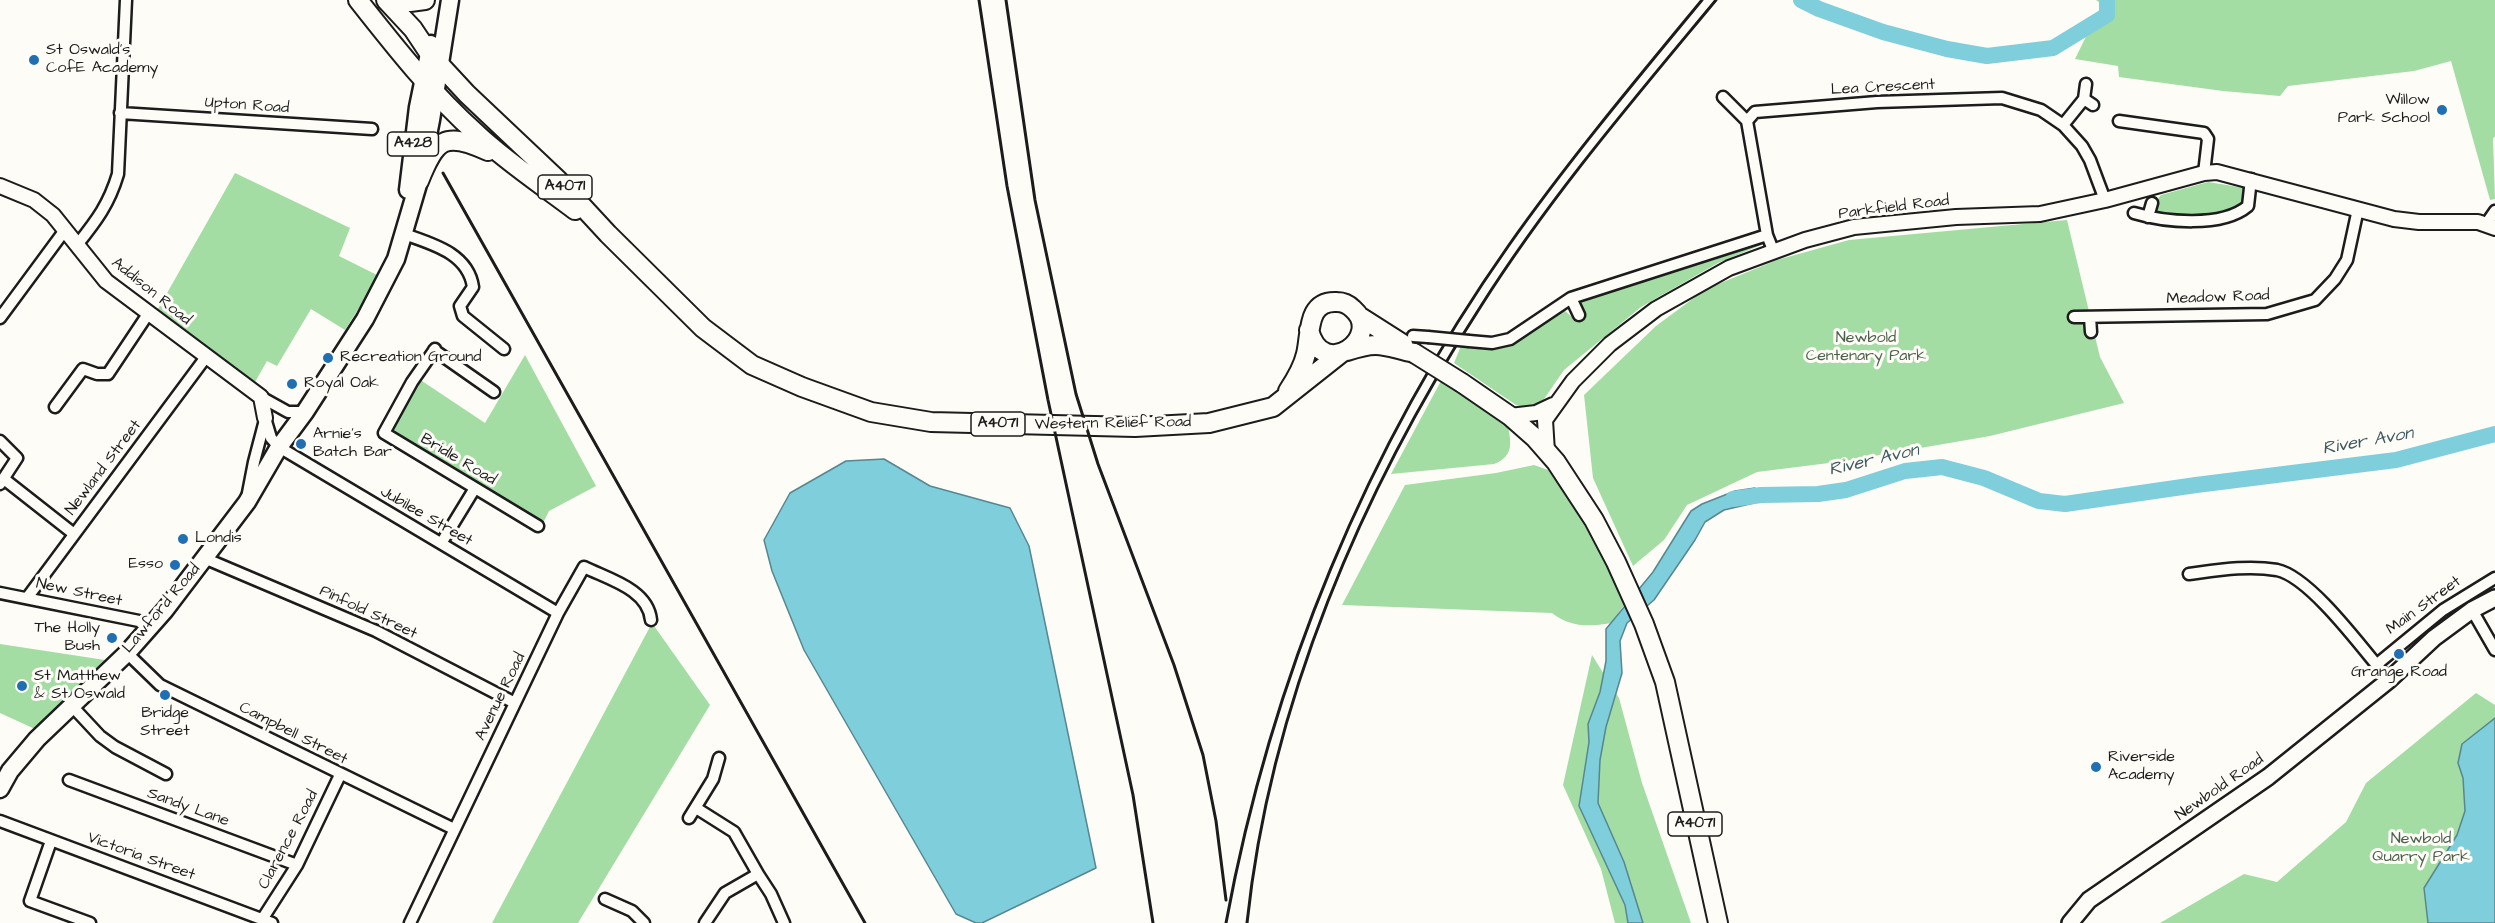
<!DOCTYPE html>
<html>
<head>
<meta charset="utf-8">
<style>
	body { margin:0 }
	canvas { display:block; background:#fdfcf7 }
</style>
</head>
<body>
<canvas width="2495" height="923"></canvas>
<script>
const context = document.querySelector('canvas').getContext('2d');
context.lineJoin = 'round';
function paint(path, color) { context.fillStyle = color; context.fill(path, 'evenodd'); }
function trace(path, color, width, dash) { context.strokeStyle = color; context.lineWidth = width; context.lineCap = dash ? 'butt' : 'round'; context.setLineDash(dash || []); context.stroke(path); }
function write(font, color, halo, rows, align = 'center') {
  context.font = font + ' "Architects Daughter",sans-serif'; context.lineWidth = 6; context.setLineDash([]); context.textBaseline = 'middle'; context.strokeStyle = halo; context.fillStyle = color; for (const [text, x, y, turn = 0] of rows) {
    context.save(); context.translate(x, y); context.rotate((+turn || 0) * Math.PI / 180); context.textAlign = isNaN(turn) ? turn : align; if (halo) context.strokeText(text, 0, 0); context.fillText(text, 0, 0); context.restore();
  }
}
const green = new Path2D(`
	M 2096,0 L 2495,0 L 2495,137 L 2493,138 L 2495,199 L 2490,200 L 2451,61 L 2414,71 L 2288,86 L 2280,96 L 2223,91 L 2119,77 L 2118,66 L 2075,59 L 2102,4 Z
	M 235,173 L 350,228 L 339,256 L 377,275 L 371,289 L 345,330 L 311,309 L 277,366 L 267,361 L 255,382 L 158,309 Z
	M 2208,182 L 2245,188 L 2243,204 C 2215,216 2184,219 2156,213 L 2156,201 L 2161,195 Z
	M 2067,220 L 2100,357 L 2124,403 L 1990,436 L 1845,461 L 1757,472 L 1687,505 L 1664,540 L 1633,566 L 1593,478 L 1584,395 L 1656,326 L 1706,289 L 1777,260 L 1849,240 Z
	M 1759,241 L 1761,245 L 1718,263 L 1641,307 L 1564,370 L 1542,402 L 1523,407 L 1516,405 L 1454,363 L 1461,346 L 1494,347 L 1521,339 L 1564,310 L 1573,318 L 1582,314 L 1580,305 L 1584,299 Z
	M 525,355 L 596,486 L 549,511 L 543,523 L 392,432 L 419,379 L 485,423 Z
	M 1442,379 L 1507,422 C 1511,441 1515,456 1494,464 L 1391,474 Z
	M 1534,465 L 1548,470 L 1569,498 L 1623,591 L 1624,605 L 1611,623 C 1588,627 1570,627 1552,613 L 1342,605 L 1405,485 L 1496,473 Z
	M 652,623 L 710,705 L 578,923 L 492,923 Z
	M 0,644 L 105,660 L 35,729 L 0,713 Z
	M 1592,655 L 1619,698 L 1642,783 L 1691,923 L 1615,923 L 1601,869 L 1563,785 Z
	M 2476,693 L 2495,705 L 2495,923 L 2160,923 L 2244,874 L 2277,882 L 2346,822 L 2366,783 Z`);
const water = new Path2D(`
	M 884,459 L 930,486 L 1010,508 L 1029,546 L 1096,868 L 982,923 L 976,923 L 956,914 L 804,650 L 772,571 L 764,540 L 790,493 L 846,461 Z
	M 1755,488 L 1754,503 L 1724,510 L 1705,522 L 1695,540 L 1654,600 L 1627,623 L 1620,641 L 1622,673 L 1606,727 L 1600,760 L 1598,803 L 1624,862 L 1643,923 L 1628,923 L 1625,905 L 1579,806 L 1589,742 L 1588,724 L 1600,692 L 1606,661 L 1606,629 L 1653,572 L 1691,511 L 1702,504 L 1735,491 Z
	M 2495,718 L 2495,923 L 2428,923 L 2424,888 L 2457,835 L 2465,811 L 2463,778 L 2458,763 L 2462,744 Z`);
const river = new Path2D(`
	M 1801,0 L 1819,9 L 1883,32 L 1947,49 L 1987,56 L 2053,48 L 2107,15 L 2107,0
	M 1733,499 L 1761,495 L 1818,494 L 1846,490 L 1905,471 L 1942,467 L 1984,478 L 2039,501 L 2065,504 L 2196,485 L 2396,460 L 2495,434`);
const minor = new Path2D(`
	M 2086,84 L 2084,99 L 2093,105
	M 1723,97 L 1747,121
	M 120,113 L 372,129
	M 2119,121 L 2204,133 L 2208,139 L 2204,173
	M 2063,125 L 2084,99
	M 2134,213 C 2164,222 2222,228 2248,206 L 2251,179
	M 2148,217 L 2152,203
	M 2486,224 L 2495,211
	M 404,234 C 432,244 468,253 473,287 L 460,306 L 463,316 L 504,349
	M 77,245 C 97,220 109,204 118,174 L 126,0
	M 1773,250 L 1767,235 L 1747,121 L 1755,112 L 1877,102 L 2002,98 L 2041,110 L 2063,125 L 2082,146 L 2090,160 L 2105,200
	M 1571,298 L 1579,315
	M 2074,317 L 2267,314 L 2315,300 L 2335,279 L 2347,260 L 2358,209
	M 2090,317 L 2091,332
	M 0,318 L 65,230
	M 1413,336 L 1428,337
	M 1469,341 L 1492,343 L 1510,339 L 1571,298 L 1767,235
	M 435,349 L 412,382 L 384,433 L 538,526
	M 434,350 L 494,392
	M 261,397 L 288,412 L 305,412
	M 55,407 L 83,369 L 97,374 L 108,374 L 148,314
	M 265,418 L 271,438 L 279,447 L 558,613
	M 0,441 L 17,458 L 0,484
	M 4,479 L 74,534
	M 248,493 L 254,462 L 265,420
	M 442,542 L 475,488
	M 204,558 L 376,631 L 515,703
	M 2189,574 C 2219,570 2248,565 2277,570 C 2311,577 2365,652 2389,680
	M 0,593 L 139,621 L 149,629
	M 27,598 L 206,357
	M 2472,610 L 2495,650
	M 127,653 L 160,685 L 454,829
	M 2376,665 L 2443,610 L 2495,578
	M 72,706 L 100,736 L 115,747 L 166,774
	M 69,780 L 297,865
	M 696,808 L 734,832 L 758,874 L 725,893 L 705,923
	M 689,818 L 713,779 L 719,758
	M 0,821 L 272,923
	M 51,841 L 30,901 L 90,923
	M 758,874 L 771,894 L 784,923
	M 605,899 L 632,911 L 644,923
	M 263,918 L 297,865 L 340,775
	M 410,923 L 558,613 L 584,567 C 608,579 648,589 651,620`);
const tertiary = new Path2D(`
	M 0,186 L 34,200 L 53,215 L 106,281 L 261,397 L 265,418
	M 1510,416 L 1536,413 L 1553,405
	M 1547,452 L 1545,420 L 1573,381 L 1610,344 L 1656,309 L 1729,268 L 1805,240 L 1854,227 L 1956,217 L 2040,214 L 2105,200 L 2204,173 L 2217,172 L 2394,219 L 2419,222 L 2478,222 L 2495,228`);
const secondary = new Path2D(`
	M 2070,923 L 2089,900 L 2268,777 L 2389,680 L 2434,638 L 2472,610 L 2495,598`);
const primary = new Path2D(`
	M 408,190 L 418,107 L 431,44
	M 0,789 L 10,771 L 37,739 L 127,653 L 165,610 L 247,502 L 279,447 L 305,412 L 365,319 L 396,259 L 419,181 L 431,120 L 450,0`);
const trunk = new Path2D(`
	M 358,0 C 395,47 432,94 477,134 C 507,162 542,185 575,210
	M 386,0 L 413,29 L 429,53 L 467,94 L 558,180 L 608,234 L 703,328 L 752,365 L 802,387 L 871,412 L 931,422 L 1135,427 L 1209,423 L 1273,407 L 1340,354
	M 400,0 L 410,2 L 425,0
	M 419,181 C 436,139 444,131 488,151
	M 1359,316 L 1403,344
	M 1347,351 C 1380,340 1383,346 1414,353
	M 1462,383 L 1510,416 L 1535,438 L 1556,462 L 1594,520 L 1616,562 L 1644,624 L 1665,682 L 1718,923
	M 1288,391 C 1296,379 1303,367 1306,354 C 1311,334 1306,300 1337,302 C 1343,302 1349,305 1353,309 C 1384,336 1323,383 1309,330`);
const rail = new Path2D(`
	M 979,0 L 1007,186 L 1048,400 L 1133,795 L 1153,923
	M 1006,0 L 1035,200 L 1076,394 L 1098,464 L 1174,665 L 1203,755 L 1216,821 L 1226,900
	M 443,173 L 865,923
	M 1226,923 C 1271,679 1366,448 1509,245 C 1569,160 1636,80 1702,0
	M 1247,923 C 1270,703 1362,490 1481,306 C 1550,197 1634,99 1716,0`);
const minorBridge = new Path2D(`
	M 1428,337 L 1469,341`);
const trunkBridge = new Path2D(`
	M 1414,353 L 1462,383`);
const markers = [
	[34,60,6,"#1f6fb2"],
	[2442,110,6,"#1f6fb2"],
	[328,358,6,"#1f6fb2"],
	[292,384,6,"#1f6fb2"],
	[301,444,6,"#1f6fb2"],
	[183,539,6,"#1f6fb2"],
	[175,565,6,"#1f6fb2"],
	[112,638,6,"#1f6fb2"],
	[2399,654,6,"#1f6fb2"],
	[22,686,6,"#1f6fb2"],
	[165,695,6,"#1f6fb2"],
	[2096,767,6,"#1f6fb2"]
];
const shields = [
	[413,144,51],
	[565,187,54],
	[998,424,54],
	[1695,824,54]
];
const shieldNames = [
	["A428",413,144],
	["A4071",565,187],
	["A4071",998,424],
	["A4071",1695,824]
];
const poiNames = [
	["St Oswald's",46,51],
	["CofE Academy",46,69],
	["Willow",2430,101,"right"],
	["Park School",2430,119,"right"],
	["Recreation Ground",340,358],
	["Royal Oak",304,384],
	["Arnie's",313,435],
	["Batch Bar",313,453],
	["Londis",195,539],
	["Esso",163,565,"right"],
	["The Holly",100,629,"right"],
	["Bush",100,647,"right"],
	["Grange Road",2399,673,"center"],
	["St Matthew",34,677],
	["& St Oswald",34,695],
	["Bridge",165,714,"center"],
	["Street",165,732,"center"],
	["Riverside",2108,758],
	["Academy",2108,776]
];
const streetNames = [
	["Lea Crescent",1883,88,-3],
	["Upton Road",247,106,4],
	["Parkfield Road",1894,208,-7],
	["Addison Road",151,292,39],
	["Meadow Road",2218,298,-2],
	["Western Relief Road",1113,424,-1],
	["Bridle Road",458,460,31],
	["Newland Street",104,468,-53],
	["Jubilee Street",426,517,30],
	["New Street",79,593,12],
	["Main Street",2424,606,-36],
	["Lawford Road",162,609,-50],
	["Pinfold Street",368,613,25],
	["Avenue Road",501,697,-64],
	["Campbell Street",293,734,27],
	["Newbold Road",2220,788,-35],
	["Sandy Lane",188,808,20],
	["Clarence Road",289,840,-62],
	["Victoria Street",141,857,20]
];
const parkNames = [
	["Newbold",1866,339],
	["Centenary Park",1866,357],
	["Newbold",2421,840],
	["Quarry Park",2421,858]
];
const waterNames = [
	["River Avon",2368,442,-10],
	["River Avon",1874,461,-13]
];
paint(green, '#a3dda3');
paint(water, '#7ecedb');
trace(water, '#57878f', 1.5);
trace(river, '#7ecedb', 16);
trace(minor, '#1c1c1c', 15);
trace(tertiary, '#1c1c1c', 18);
trace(secondary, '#1c1c1c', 20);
trace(primary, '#1c1c1c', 21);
trace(trunk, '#1c1c1c', 22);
trace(minor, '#fdfcf7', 10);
trace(tertiary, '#fdfcf7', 14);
trace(secondary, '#fdfcf7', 15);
trace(primary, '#fdfcf7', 16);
trace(trunk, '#fdfcf7', 18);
trace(rail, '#1c1c1c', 3);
trace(minorBridge, '#1c1c1c', 15, []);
trace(trunkBridge, '#1c1c1c', 22, []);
trace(minorBridge, '#fdfcf7', 10);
trace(trunkBridge, '#fdfcf7', 18);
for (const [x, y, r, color] of markers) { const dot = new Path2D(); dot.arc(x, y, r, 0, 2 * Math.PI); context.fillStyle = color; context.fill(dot); trace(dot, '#fdfcf7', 2); }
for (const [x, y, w] of shields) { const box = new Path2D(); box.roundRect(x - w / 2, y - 12, w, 24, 4.5); context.fillStyle = '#fdfcf7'; context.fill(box); trace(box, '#1c1c1c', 1.5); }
write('bold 15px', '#1c1c1c', null, shieldNames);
write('16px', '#1c1c1c', '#fdfcf7', poiNames, 'left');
write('16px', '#1c1c1c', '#fdfcf7', streetNames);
write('16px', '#4b604b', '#fdfcf7', parkNames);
write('italic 18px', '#3e5a5f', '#fdfcf7', waterNames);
</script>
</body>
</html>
